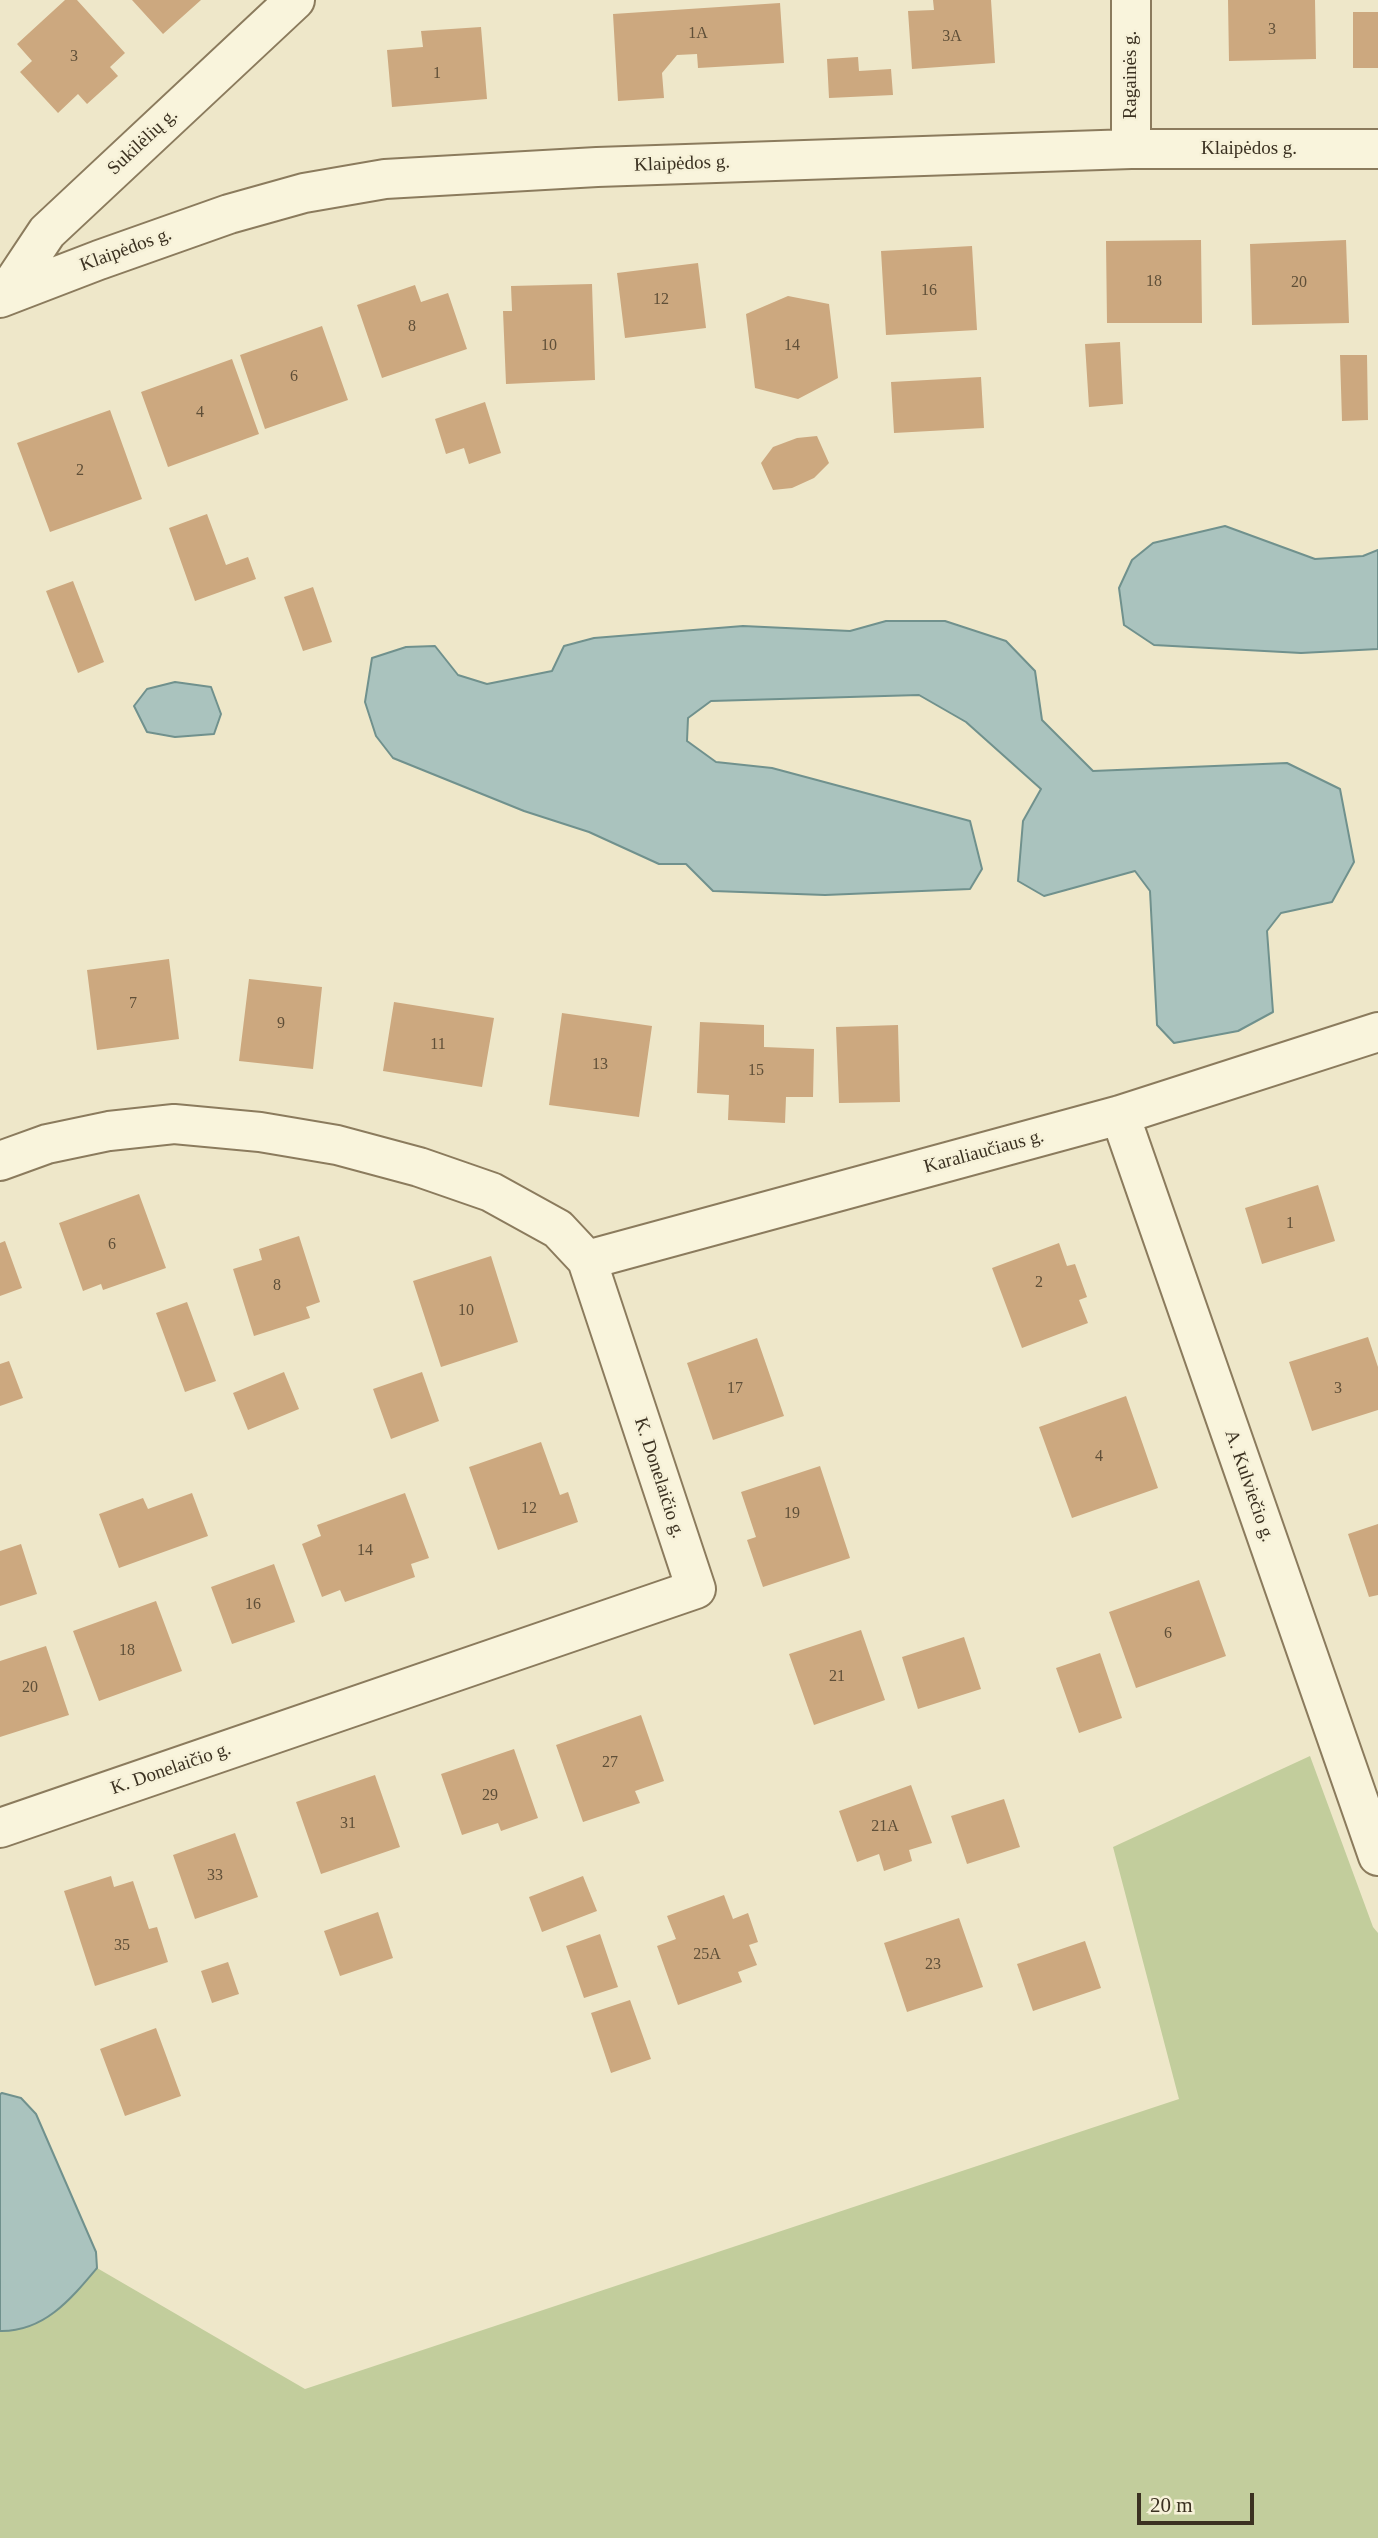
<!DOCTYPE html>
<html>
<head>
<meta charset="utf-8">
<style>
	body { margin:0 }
	#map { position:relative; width:1378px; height:2538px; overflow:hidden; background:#eee7c9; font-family:"Times New Roman",serif }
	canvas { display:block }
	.scale { position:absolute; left:1137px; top:2493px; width:117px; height:32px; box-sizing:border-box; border:4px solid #3b3121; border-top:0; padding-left:9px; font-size:21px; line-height:24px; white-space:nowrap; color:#3b3121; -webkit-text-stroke:5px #f6f1d8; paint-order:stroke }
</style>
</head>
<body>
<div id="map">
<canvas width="1378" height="2538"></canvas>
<div class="scale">20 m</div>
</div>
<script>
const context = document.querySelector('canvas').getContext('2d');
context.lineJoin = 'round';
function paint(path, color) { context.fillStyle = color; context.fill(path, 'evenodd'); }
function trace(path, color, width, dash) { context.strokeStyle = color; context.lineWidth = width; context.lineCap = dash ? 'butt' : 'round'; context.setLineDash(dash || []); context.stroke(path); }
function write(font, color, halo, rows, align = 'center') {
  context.font = font + ' "Times New Roman",serif'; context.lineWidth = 5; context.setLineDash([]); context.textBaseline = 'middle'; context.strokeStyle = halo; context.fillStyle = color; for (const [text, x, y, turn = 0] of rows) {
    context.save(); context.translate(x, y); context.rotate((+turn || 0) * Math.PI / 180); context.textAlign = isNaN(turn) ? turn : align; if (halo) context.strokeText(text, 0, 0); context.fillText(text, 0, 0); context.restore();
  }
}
const green = new Path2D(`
	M 1310,1756 L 1373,1927 L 1378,1933 L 1378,2538 L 0,2538 L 0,2094 L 21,2098 L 36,2114 L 96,2252 L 97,2268 L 305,2389 L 1179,2099 L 1113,1847 Z`);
const water = new Path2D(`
	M 1225,526 L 1315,559 L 1363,556 L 1378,550 L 1378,649 L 1301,653 L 1154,645 L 1124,625 L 1119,588 L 1132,560 L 1153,543 Z
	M 886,621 L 945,621 L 1006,641 L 1035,671 L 1042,720 L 1093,771 L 1287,763 L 1340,789 L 1354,862 L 1332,902 L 1281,913 L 1267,931 L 1273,1012 L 1238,1031 L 1174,1043 L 1157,1025 L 1150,891 L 1135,871 L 1044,896 L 1018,881 L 1023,821 L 1041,789 L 966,722 L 919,695 L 711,701 L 688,718 L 687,741 L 716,762 L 772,768 L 970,821 L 982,869 L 970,889 L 825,895 L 713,891 L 686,864 L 659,864 L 589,832 L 524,811 L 393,758 L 376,736 L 365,702 L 372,658 L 406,647 L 435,646 L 458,675 L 487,684 L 552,671 L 564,646 L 594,638 L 743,626 L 850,631 Z
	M 175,682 L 211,687 L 221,714 L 214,734 L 175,737 L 147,732 L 134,706 L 147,689 Z
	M 2,2093 L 21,2098 L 36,2114 L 96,2252 L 97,2268 C 71,2299 44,2332 0,2331 L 0,2094 Z`);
const building = new Path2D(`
	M 65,0 L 77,0 L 125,53 L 110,67 L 118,76 L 87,104 L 78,94 L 58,113 L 20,72 L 32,61 L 17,44 Z
	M 132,0 L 201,0 L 163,34 Z
	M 933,0 L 991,0 L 995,63 L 912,69 L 908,11 L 934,10 Z
	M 1228,0 L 1315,0 L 1316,59 L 1229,61 Z
	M 780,3 L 784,63 L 698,68 L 697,54 L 677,55 L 662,73 L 664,98 L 618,101 L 613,14 Z
	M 1353,12 L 1378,12 L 1378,68 L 1353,68 Z
	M 481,27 L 487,99 L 392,107 L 387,50 L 423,47 L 421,31 Z
	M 858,57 L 859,71 L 891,69 L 893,95 L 829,98 L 827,59 Z
	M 1201,240 L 1202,323 L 1107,323 L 1106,241 Z
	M 1346,240 L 1349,323 L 1252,325 L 1250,244 Z
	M 972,246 L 977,330 L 886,335 L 881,251 Z
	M 698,263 L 706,328 L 625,338 L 617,273 Z
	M 592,284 L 595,380 L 506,384 L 503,311 L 512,311 L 511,286 Z
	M 415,285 L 421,302 L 448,293 L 467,349 L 382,378 L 357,305 Z
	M 788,296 L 829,304 L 838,378 L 798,399 L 755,388 L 746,314 Z
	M 322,326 L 348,400 L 265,429 L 240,355 Z
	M 1120,342 L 1123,404 L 1089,407 L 1085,344 Z
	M 1340,355 L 1367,355 L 1368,420 L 1342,421 Z
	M 232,359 L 259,434 L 168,467 L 141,392 Z
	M 981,377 L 984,428 L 894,433 L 891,382 Z
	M 485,402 L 501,453 L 469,464 L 464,448 L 446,454 L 435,419 Z
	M 110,410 L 142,499 L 50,532 L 17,443 Z
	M 817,436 L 829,463 L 814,478 L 792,488 L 773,490 L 761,463 L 773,447 L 797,438 Z
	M 207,514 L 226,565 L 248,557 L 256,579 L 195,601 L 169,528 Z
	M 73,581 L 104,662 L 78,673 L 46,591 Z
	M 313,587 L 332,642 L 303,651 L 284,597 Z
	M 169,959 L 179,1039 L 97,1050 L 87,970 Z
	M 249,979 L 322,987 L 313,1069 L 239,1061 Z
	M 394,1002 L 494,1018 L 482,1087 L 383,1071 Z
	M 562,1013 L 652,1026 L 639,1117 L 549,1105 Z
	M 700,1022 L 764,1025 L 764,1047 L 814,1049 L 813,1097 L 786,1097 L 785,1123 L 728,1120 L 729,1095 L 697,1093 Z
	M 898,1025 L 900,1102 L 839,1103 L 836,1027 Z
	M 1318,1185 L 1335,1241 L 1262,1264 L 1245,1208 Z
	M 139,1194 L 166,1268 L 103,1290 L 101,1284 L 83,1291 L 59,1223 Z
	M 299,1236 L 320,1302 L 306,1307 L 310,1318 L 254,1336 L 233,1269 L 262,1260 L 259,1249 Z
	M 5,1241 L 22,1288 L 0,1296 L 0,1243 Z
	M 1059,1243 L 1067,1266 L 1075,1264 L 1087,1297 L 1079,1300 L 1088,1323 L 1022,1348 L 992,1268 Z
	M 491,1256 L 518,1342 L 441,1367 L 413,1281 Z
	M 187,1302 L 216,1381 L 185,1392 L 156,1313 Z
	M 1368,1337 L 1378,1367 L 1378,1410 L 1312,1431 L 1289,1362 Z
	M 757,1338 L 784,1416 L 713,1440 L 687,1363 Z
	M 9,1361 L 23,1398 L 0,1406 L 0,1364 Z
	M 284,1372 L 299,1409 L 248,1430 L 233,1393 Z
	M 422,1372 L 439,1421 L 391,1439 L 373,1389 Z
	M 1126,1396 L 1158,1488 L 1072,1518 L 1039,1427 Z
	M 541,1442 L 560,1495 L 568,1492 L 578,1522 L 498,1550 L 469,1467 Z
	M 820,1466 L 850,1558 L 763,1587 L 747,1540 L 756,1537 L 741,1492 Z
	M 192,1493 L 208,1536 L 119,1568 L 99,1514 L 143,1498 L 148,1509 Z
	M 405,1493 L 429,1558 L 411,1564 L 415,1577 L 345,1602 L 340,1590 L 322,1597 L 302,1544 L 321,1536 L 317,1525 Z
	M 1378,1524 L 1378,1595 L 1369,1597 L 1348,1534 Z
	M 21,1544 L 37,1594 L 0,1606 L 0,1551 Z
	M 274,1564 L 295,1622 L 232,1644 L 211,1587 Z
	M 1199,1580 L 1226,1656 L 1136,1688 L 1109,1612 Z
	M 156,1601 L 182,1671 L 99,1701 L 73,1631 Z
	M 861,1630 L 885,1700 L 814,1725 L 789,1654 Z
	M 964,1637 L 981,1689 L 918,1709 L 902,1657 Z
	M 46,1646 L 69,1715 L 0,1737 L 0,1661 Z
	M 1100,1653 L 1122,1718 L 1079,1733 L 1056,1668 Z
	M 641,1715 L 664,1781 L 635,1791 L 640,1803 L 583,1822 L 556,1745 Z
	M 514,1749 L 538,1818 L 501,1831 L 498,1823 L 462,1835 L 441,1774 Z
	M 375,1775 L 400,1847 L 321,1874 L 296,1802 Z
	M 911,1785 L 932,1843 L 909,1850 L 912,1861 L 884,1871 L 879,1854 L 857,1862 L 839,1811 Z
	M 1004,1799 L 1020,1847 L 967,1864 L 951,1816 Z
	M 235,1833 L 258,1897 L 195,1919 L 173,1855 Z
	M 111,1876 L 114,1887 L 133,1881 L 149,1929 L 157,1927 L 168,1962 L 95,1986 L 64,1891 Z
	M 583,1876 L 597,1911 L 542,1932 L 529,1897 Z
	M 724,1895 L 733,1919 L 748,1913 L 758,1942 L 749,1945 L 757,1965 L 738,1972 L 742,1982 L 678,2005 L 657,1946 L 676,1939 L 667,1916 Z
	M 378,1912 L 393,1958 L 340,1976 L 324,1931 Z
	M 959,1918 L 983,1987 L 907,2012 L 884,1943 Z
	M 600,1934 L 618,1987 L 584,1998 L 566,1946 Z
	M 1085,1941 L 1101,1988 L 1033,2011 L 1017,1964 Z
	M 228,1962 L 239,1994 L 212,2003 L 201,1971 Z
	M 630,2000 L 651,2059 L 611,2073 L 591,2013 Z
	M 156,2028 L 181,2096 L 125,2116 L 100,2049 Z`);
const minor = new Path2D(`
	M 1131,149 L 1131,0
	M 5,295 L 47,232 L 295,0
	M 0,298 L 99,260 L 229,214 L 304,193 L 385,179 L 597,167 L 1131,149 L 1378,149
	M 1120,1115 L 1378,1856
	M 0,1161 L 47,1144 L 109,1131 L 174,1124 L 260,1132 L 337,1145 L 419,1167 L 491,1192 L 558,1229 L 587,1260 L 696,1589 L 0,1828
	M 587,1260 L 1120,1115 L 1378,1032`);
const numberNames = [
	["3",1272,30],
	["1A",698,34],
	["3A",952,37],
	["3",74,57],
	["1",437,74],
	["18",1154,282],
	["20",1299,283],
	["16",929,291],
	["12",661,300],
	["8",412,327],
	["10",549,346],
	["14",792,346],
	["6",294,377],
	["4",200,413],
	["2",80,471],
	["7",133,1004],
	["9",281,1024],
	["11",438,1045],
	["13",600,1065],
	["15",756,1071],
	["1",1290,1224],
	["6",112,1245],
	["2",1039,1283],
	["8",277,1286],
	["10",466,1311],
	["17",735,1389],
	["3",1338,1389],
	["4",1099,1457],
	["12",529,1509],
	["19",792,1514],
	["14",365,1551],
	["16",253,1605],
	["6",1168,1634],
	["18",127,1651],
	["21",837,1677],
	["20",30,1688],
	["27",610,1763],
	["29",490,1796],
	["31",348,1824],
	["21A",885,1827],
	["33",215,1876],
	["35",122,1946],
	["25A",707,1955],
	["23",933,1965]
];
const streetNames = [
	["Ragainės g.",1131,75,-90],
	["Sukilėlių g.",143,142,-43],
	["Klaipėdos g.",1249,149],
	["Klaipėdos g.",682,164,-2],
	["Klaipėdos g.",126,250,-20],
	["Karaliaučiaus g.",984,1152,-15],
	["K. Donelaičio g.",659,1478,72],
	["A. Kulviečio g.",1249,1486,71],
	["K. Donelaičio g.",171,1769,-19]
];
paint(green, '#c2cd9c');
paint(water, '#aac3be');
trace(water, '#70918d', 2);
paint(building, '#cca87f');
trace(minor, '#8b7b5d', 42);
trace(minor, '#f9f4dc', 38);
write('16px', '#5f4f38', null, numberNames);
write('19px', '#3b3121', '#f6f1d8', streetNames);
</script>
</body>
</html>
